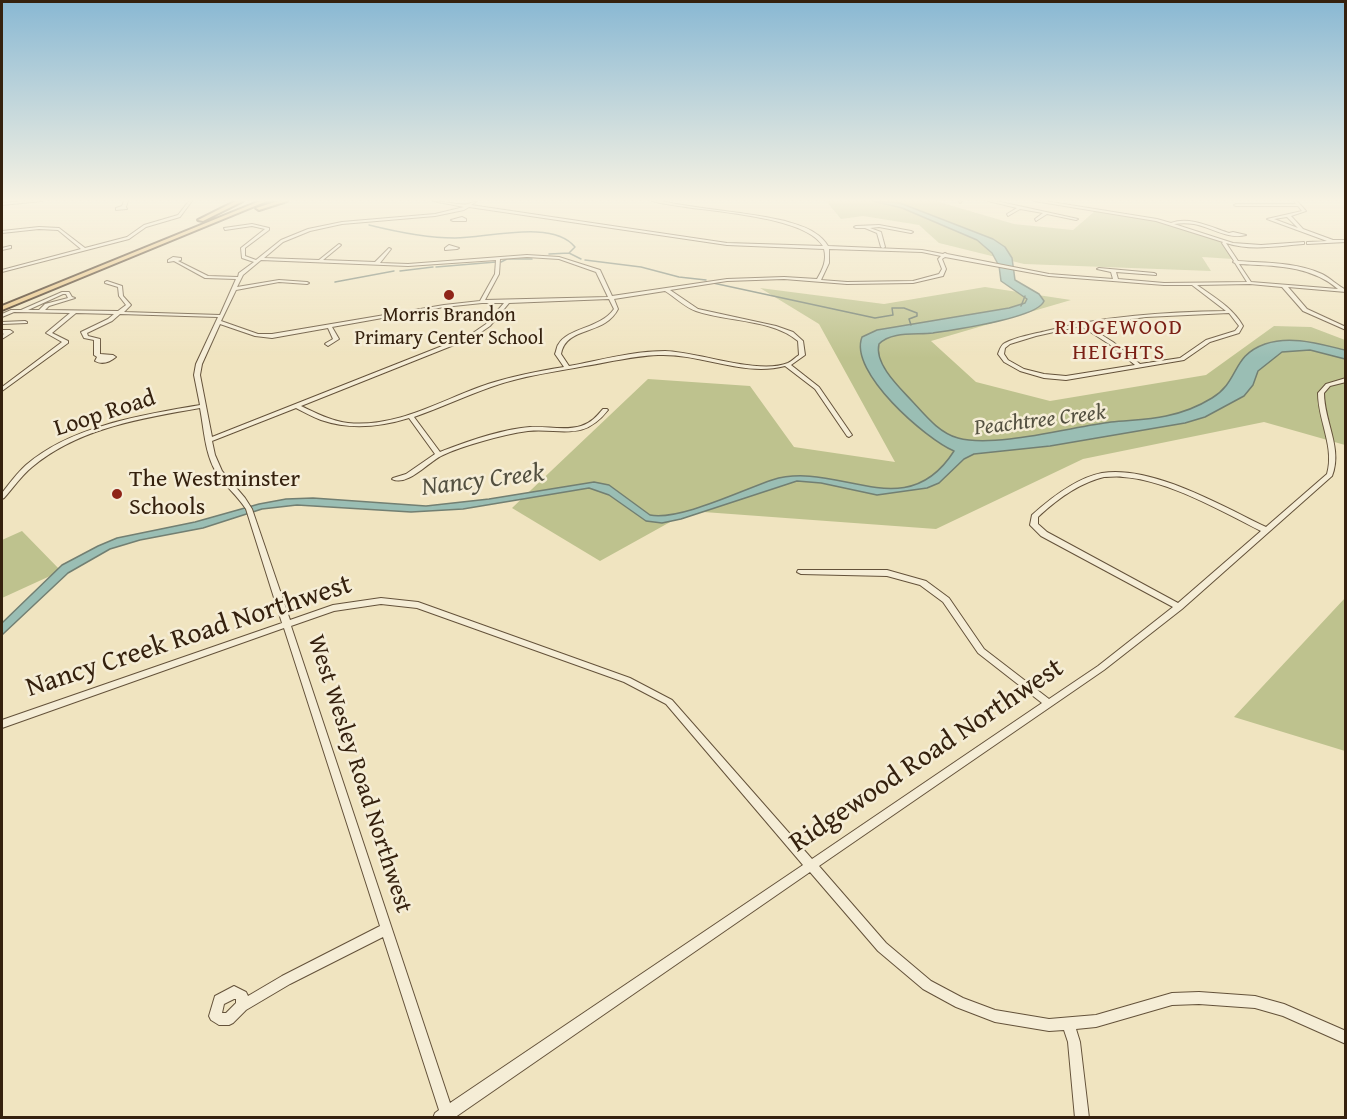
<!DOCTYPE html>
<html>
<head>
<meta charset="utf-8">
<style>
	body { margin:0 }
	#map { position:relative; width:1347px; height:1119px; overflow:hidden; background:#f0e4c0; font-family:"Gentium Book Plus",serif }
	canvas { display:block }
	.frame { position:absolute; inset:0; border:3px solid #35210e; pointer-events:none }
</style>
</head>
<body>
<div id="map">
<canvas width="1347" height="1119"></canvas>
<div class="frame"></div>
</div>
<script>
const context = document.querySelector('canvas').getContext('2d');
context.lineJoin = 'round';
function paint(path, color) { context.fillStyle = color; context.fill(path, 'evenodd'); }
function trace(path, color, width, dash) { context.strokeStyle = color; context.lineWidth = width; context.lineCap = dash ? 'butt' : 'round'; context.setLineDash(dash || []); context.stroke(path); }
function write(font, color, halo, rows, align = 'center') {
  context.font = font + ' "Gentium Book Plus",serif'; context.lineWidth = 5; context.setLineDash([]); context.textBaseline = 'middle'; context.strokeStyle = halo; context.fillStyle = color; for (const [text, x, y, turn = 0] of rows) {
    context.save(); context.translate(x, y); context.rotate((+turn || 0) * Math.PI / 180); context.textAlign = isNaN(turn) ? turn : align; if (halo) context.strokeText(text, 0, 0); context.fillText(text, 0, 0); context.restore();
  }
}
const green = new Path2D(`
	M 826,201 L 936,201 L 1014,224 L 1073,230 L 1095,211 L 1172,223 L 1226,243 L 1223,245 L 1233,259 L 1202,257 L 1211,271 L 1024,264 L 939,243 L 919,225 L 863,216 L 841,219 Z
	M 985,287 L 1071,300 L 931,341 L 976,382 L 1050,401 L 1206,375 L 1274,326 L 1311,327 L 1345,340 L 1345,445 L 1264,422 L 1083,459 L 936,529 L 690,511 L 600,561 L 512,508 L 648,379 L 750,386 L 794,447 L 895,462 L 819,324 L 760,288 L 884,304 Z
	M 22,531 L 61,571 L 2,598 L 2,540 Z
	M 1345,598 L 1345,751 L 1234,717 Z`);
const water = new Path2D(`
	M 873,201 L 900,203 L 993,239 L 1005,247 L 1012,258 L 1015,280 L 1039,294 L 1044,301 C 1038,318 953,330 933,333 C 916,335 891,331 879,344 C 874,364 900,388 912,401 C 925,415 939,433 958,438 C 995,448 1071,427 1111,422 C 1129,420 1148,420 1166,416 C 1181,413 1199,406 1212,398 C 1240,381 1231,356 1265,344 C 1291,335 1319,344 1345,350 L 1345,359 L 1310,350 L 1282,352 L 1258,371 L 1253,385 L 1244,396 L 1205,417 L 1185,423 L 1050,446 L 974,454 L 964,459 L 939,483 L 927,488 L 877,495 L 821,483 L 797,481 L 681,519 L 662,523 L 646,521 L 609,495 L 589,488 L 463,509 L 411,512 L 297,505 L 262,509 L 203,528 L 140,540 L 110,549 L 68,573 L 2,635 L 2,623 L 62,565 L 98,546 L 117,538 L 195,522 L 259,504 L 286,499 L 313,498 L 426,506 L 489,499 L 594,482 L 609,485 L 650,515 C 679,521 742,490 772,480 C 837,459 905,528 954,451 C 926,439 848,372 862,337 L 877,330 L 1009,308 L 1025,303 L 1027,299 L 1001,281 L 999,266 L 992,253 L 977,240 L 902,208 Z`);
const stream = new Path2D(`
	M 369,225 C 397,232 426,238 455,238 C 487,238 553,219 575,247 L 569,253
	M 549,254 L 569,253 L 581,259
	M 585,260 L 641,267 L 679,277 L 706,280
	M 501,262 L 507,259 L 532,259
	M 436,267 L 496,262
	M 400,271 L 433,267
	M 335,282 L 394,271
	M 713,283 L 875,318 L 893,315 L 892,308 L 904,308 L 917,313 L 917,316 L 909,319 L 911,325
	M 1021,306 L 1025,296`);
const minor = new Path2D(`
	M 22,201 L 42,201 L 2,205 L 2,203 Z
	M 124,201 L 128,201 L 126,207 L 127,209 L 116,210 L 116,208 L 122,206 Z
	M 189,201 L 192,201 L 180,217 L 146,227 L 129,239 L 2,272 L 2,270 L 81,249 L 58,230 L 39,229 L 2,233 L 2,231 L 39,227 L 59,228 L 85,248 L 127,237 L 144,225 L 178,215 Z
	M 433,201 C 440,201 464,206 468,204 C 471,203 474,202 477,201 L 471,205 L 727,243 L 823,246 C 802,212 691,212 652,201 L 661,201 C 702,210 744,211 785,221 C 795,224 807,227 815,233 C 820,236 825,241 828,246 L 922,250 L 943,254 L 945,253 L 947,254 L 1049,274 L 1113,279 L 1111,272 L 1097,269 L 1099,268 L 1154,273 L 1156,274 L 1156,275 L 1116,272 L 1118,279 L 1164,283 L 1247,282 L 1235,263 L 1233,262 L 1234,261 L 1222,243 L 1223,242 L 1156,221 L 1034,201 L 1045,201 L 1157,219 L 1171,223 C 1189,216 1211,227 1229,233 L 1233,232 L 1246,235 C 1228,240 1211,227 1194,224 C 1187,223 1181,223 1174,224 L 1233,243 L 1261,245 L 1304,242 L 1304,244 L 1303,244 C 1278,246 1250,251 1226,243 L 1238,261 C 1266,263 1296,262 1322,274 C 1330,278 1337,285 1346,290 L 1346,292 L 1288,287 L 1307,309 L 1346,327 L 1346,330 L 1303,311 L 1282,287 L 1250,284 L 1197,285 C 1214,297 1233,308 1243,326 L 1239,333 L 1210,342 L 1184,360 L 1066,380 L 1044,378 L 1020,371 L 1004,362 L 998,354 C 1000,349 1001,345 1005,343 C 1016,337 1034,334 1046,331 C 1104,316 1165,312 1226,311 L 1192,285 L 1164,285 L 1049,276 L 945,257 L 942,259 L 946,269 L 943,276 L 913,283 L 847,284 L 784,279 L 727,281 L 670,290 L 698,309 L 776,326 L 793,332 L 803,341 L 805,355 L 791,365 L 819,387 L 852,435 L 849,437 L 847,436 L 815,389 L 785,366 C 743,377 701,353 658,355 C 634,356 609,362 585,366 C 554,372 521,376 491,387 C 465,396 440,408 414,417 L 440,452 C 465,442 503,429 530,427 C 547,426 565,431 581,426 C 591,423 597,416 603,409 L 607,409 L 608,410 C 583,442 562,428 528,431 C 513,433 497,437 483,441 C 469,445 456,449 443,455 C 429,461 408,487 392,479 L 393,478 L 406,474 L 435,454 L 409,418 C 380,427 350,430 321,420 C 313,417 304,412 296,408 L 212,441 L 215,455 L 222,471 L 245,498 L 252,509 L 290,620 L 333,605 L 381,598 L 418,602 L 630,678 L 672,700 L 812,859 L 1042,703 L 978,653 L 943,602 L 920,585 L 887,576 L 801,574 L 797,572 L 798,570 L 887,570 L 926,581 L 949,598 L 984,649 L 1049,699 L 1098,666 L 1173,607 L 1041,536 L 1030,525 L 1032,515 C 1051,498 1076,478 1102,473 C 1152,465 1222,506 1266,527 L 1327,474 C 1335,447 1318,421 1318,393 L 1326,384 L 1346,378 L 1346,382 L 1330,386 L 1324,393 C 1324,421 1343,449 1332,476 L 1182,609 L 1104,670 L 819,866 L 886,943 L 931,981 L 963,998 L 995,1010 L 1049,1019 L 1096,1015 L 1172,993 L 1199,992 L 1255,996 L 1284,1004 L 1346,1031 L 1346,1044 L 1283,1016 L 1255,1008 L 1199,1004 L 1172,1005 L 1096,1027 L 1076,1029 L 1080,1042 L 1089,1118 L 1075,1118 L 1068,1042 L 1064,1030 L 1049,1031 L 995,1022 L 956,1007 L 923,989 L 878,951 L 810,872 L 454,1118 L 433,1118 L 435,1113 L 439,1110 L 383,937 L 290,984 L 246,1010 L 233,1023 L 229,1025 L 219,1025 L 211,1020 L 209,1016 L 215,996 L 234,986 L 246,992 L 248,996 L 282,976 L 380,926 L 284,628 L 2,728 L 2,720 L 282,623 L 246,509 C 237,495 224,485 216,472 C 205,454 204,429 200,408 C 143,418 78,428 32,467 C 21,476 13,488 4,498 L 2,499 L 2,493 C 9,484 17,473 26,465 C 71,426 142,415 200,405 L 194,375 L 196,364 L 218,317 L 120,314 L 112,321 L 87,333 L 88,336 L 100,339 L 100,354 L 113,355 L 116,357 C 110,362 102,365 95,361 L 97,357 L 94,355 L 94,340 L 84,338 L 81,332 L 108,319 L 114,314 L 76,313 L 52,333 L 68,341 L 68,343 L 2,391 L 2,387 L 62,342 L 46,333 L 70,313 L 14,312 L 2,317 L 2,314 L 11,310 L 21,310 L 62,292 L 69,292 L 72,297 L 75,298 L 49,306 L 45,310 L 118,311 L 126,305 L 119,296 L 118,287 L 105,283 L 105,282 L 107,281 L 122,286 L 123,296 L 131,305 L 124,312 L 220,315 L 236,279 L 205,278 L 174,261 L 168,262 L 168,260 L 173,257 L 181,258 L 181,260 L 178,261 L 208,276 L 238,277 L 239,273 L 254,262 L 242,258 L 241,248 L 265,229 L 252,226 L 225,230 L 224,228 L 252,224 L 269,228 L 269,230 L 245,248 L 245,256 L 256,260 L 281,240 L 308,229 L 342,222 L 435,214 L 464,207 ZM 469,207 L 727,245 L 824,249 C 827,260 823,269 817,279 L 784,277 L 727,279 L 612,296 L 600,270 L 559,257 L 527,255 L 408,264 L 380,263 L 391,249 L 389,248 L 375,262 L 323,260 L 340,246 L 341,245 L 339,244 L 319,260 L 264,258 L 283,242 L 310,231 L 342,224 L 435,216 L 464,210 ZM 829,249 L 922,252 L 941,256 L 938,259 L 942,269 L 939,274 L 913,281 L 847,282 L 821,280 L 829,263 ZM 527,257 L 559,259 L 596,272 L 608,297 L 485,300 L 499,274 L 500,259 ZM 261,260 L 408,266 L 496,260 L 495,274 L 480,301 L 444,305 L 272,334 L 258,334 L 221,321 L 236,290 L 279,282 L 307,284 L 309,283 L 307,282 L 279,280 L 237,287 L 243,275 ZM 1239,264 C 1274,266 1310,265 1338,289 L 1251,282 ZM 665,291 C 675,297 686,308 696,311 C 728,322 772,319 798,341 L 799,355 C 796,357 792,361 788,363 C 758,375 699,352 665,351 C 633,351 601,360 569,366 L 561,354 C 565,332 589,333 605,323 C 611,319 615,315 618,309 L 614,299 ZM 63,294 L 66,294 L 68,298 L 45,304 L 39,310 L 28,310 ZM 609,299 L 614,309 C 600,329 568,327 558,345 C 557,346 556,352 555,354 L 564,367 C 539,371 513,376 488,384 C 443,399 398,428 348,423 C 331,421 316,413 301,406 L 474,337 L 490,326 L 509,303 ZM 482,303 L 504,303 L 486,324 L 470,335 L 212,437 L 200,375 L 202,364 L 220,324 L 255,336 L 272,338 L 328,328 L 333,339 L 326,343 L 325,344 L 328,346 L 339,339 L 332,327 L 444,307 ZM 1229,313 L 1239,326 L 1235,331 L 1206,340 L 1180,358 L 1140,364 L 1113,342 L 1086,325 L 1146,317 ZM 1081,326 L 1109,344 L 1135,365 L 1066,376 L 1044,374 L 1024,369 L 1008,360 L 1004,354 L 1005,348 L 1010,344 L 1036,336 ZM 1104,477 C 1110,477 1117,476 1123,477 C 1168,480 1221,511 1261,531 L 1178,603 L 1047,532 L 1038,524 L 1038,517 C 1056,500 1079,483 1104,477 ZM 381,604 L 417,608 L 624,682 L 666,704 L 803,865 L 450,1103 L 291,626 L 334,611 ZM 234,999 L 236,999 L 236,1003 L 226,1013 L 222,1013 L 224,1004 Z
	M 959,201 L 962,201 L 960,203 Z
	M 988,201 L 996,201 L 1078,219 L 1076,220 L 1047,214 L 1036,221 L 1035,219 L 1043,213 L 1020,209 L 1008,216 L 1007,214 L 1017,208 Z
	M 1294,201 L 1297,201 L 1306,211 L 1291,216 L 1303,229 L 1333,240 L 1346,240 L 1346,242 L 1307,244 L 1307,242 L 1308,242 L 1327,241 L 1267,219 L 1302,211 L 1298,206 L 1236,206 L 1234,205 L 1236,204 L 1296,204 ZM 1287,217 L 1298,228 L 1274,219 Z
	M 462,217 L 466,219 L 466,221 L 453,221 L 451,220 Z
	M 879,225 L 911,231 L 913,232 L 911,233 L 879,227 L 870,228 L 881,232 L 885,247 L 883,248 L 881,247 L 877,233 L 865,228 L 856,228 L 854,227 L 856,226 Z
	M 449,245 L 459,248 L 457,249 L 445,250 L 445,248 Z
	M 10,246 L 11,246 L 11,248 L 2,250 L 2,248 Z
	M 25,321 L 27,322 L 27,323 L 2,324 L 2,322 Z
	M 2,330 L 10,330 L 13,332 L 2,339 L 2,335 L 4,334 L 2,333 Z`);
const highway = new Path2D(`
	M 236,201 L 243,201 L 203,221 L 198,220 Z
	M 260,201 L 267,201 L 2,310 L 2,306 Z
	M 278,201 L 287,201 L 259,210 L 256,208 Z`);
const markers = [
	[449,295,6,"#8f2418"],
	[117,494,6,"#8f2418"]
];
const farPoinames = [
	["Morris Brandon",449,316],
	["Primary Center School",449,339]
];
const farNeighbourhoodnames = [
	["RIDGEWOOD",1119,328],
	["HEIGHTS",1119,353]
];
const farWaternames = [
	["Peachtree Creek",1040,421,-7]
];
const streetNames = [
	["Loop Road",105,414,-18],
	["West Wesley Road Northwest",359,774,72]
];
const poiNames = [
	["The Westminster",129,480],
	["Schools",129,508]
];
const waterNames = [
	["Nancy Creek",483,481,-7]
];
const nearStreetnames = [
	["Nancy Creek Road Northwest",189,637,-18],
	["Ridgewood Road Northwest",927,756,-34]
];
paint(green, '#bec28e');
paint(water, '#9abeb4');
trace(water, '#727f72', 1.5);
trace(stream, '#727f72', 1.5);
trace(minor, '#64523a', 2);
trace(highway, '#35210e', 4);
paint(minor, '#f5edd6');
paint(highway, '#e8c280');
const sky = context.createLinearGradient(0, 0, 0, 358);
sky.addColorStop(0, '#89b8d3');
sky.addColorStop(0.56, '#f8f3e3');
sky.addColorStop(1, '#f8f3e300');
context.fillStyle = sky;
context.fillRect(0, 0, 1347, 358);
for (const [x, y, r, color] of markers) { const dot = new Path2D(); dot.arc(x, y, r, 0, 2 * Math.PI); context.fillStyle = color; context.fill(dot); trace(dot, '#f5edd6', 2); }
write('20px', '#35210e', '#f5edd6', farPoinames);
context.letterSpacing = '1.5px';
write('22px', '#7a1f14', '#f5edd6', farNeighbourhoodnames);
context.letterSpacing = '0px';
write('italic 22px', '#535040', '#f5edd6', farWaternames);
write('24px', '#35210e', '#f5edd6', streetNames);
write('24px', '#35210e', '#f5edd6', poiNames, 'left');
write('italic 26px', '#535040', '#f5edd6', waterNames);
write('28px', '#35210e', '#f5edd6', nearStreetnames);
</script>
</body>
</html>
